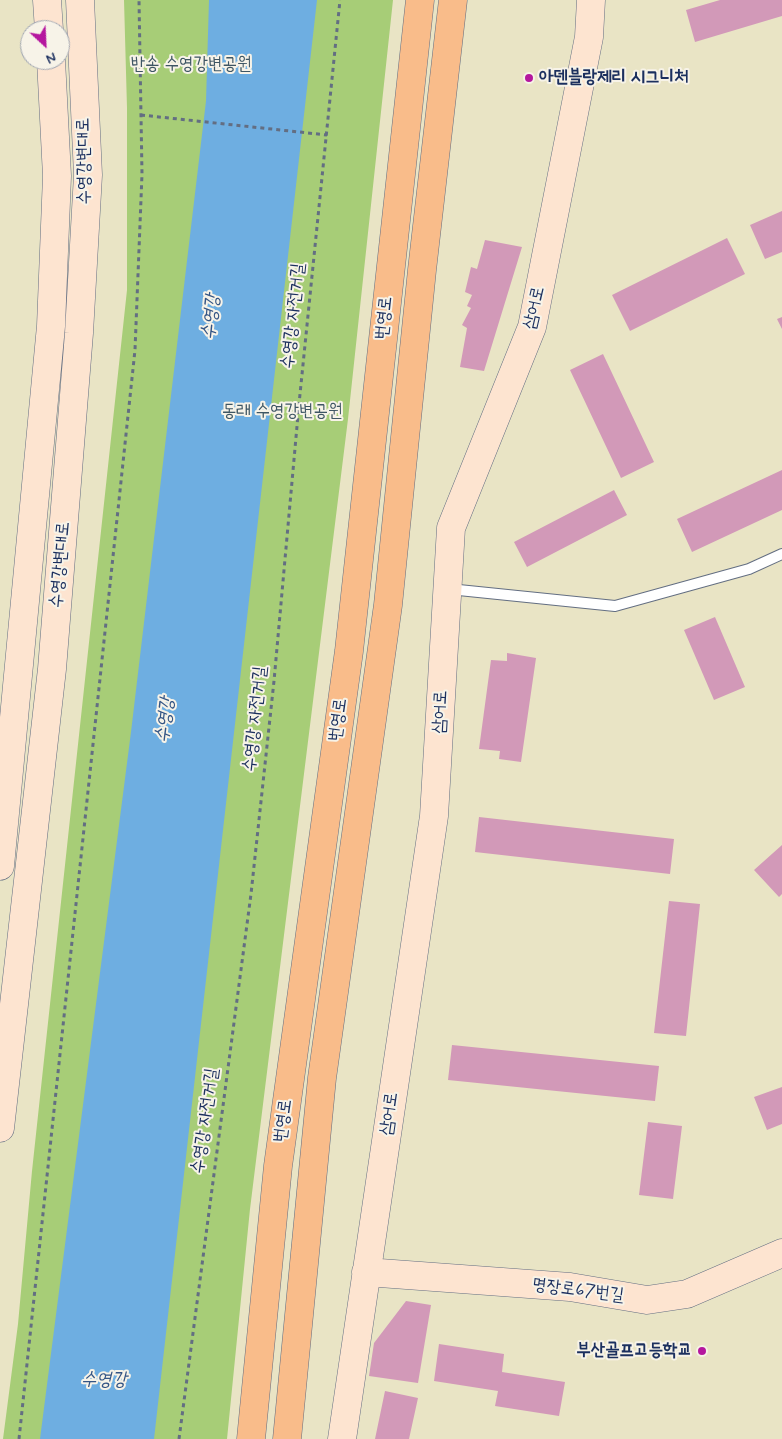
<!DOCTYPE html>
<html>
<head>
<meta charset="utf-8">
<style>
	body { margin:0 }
	#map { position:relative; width:782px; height:1439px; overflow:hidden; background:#e9e4c5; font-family:Mynerve,sans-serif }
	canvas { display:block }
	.north { position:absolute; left:20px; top:20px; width:50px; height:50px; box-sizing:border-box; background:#f7f3e8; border:1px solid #9fa5b1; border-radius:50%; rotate:155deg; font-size:14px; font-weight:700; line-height:20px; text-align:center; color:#1b2f5e }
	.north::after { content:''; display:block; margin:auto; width:18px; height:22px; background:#b5179e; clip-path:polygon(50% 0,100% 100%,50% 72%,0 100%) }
</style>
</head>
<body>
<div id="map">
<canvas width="782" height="1439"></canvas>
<div class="north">N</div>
</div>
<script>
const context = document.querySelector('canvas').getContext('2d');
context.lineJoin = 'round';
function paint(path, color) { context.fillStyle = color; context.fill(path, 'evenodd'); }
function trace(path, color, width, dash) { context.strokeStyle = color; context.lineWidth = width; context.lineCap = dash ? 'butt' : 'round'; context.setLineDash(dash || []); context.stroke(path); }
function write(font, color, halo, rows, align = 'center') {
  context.font = font + ' Mynerve,"Poor Story",sans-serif'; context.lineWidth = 4; context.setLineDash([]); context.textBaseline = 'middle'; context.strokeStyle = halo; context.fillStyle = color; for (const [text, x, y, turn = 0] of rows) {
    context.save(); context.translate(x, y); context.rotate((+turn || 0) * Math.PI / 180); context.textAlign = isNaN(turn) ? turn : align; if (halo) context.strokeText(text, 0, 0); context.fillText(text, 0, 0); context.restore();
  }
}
const green = new Path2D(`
	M 124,0 L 393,0 L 348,419 L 250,1209 L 227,1439 L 3,1439 L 18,1324 L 32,1171 L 127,290 L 127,108 Z`);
const water = new Path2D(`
	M 209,0 L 317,0 L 154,1439 L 40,1439 L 131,732 L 206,101 Z`);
const building = new Path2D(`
	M 720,0 L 782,0 L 782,16 L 695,42 L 686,10 Z
	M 782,211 L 782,252 L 765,259 L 750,225 Z
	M 727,238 L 745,274 L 630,331 L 612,295 Z
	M 485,240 L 522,247 L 484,371 L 460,367 L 467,328 L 462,325 L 471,308 L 467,306 L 472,295 L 465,292 L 471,267 L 477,269 Z
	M 782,317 L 782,329 L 777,319 Z
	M 603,354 L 654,462 L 621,478 L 570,370 Z
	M 782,470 L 782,510 L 692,552 L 677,519 Z
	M 614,490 L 627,515 L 527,567 L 514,542 Z
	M 715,617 L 745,687 L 714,700 L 684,630 Z
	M 507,653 L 536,658 L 521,762 L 499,759 L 500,751 L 479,749 L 491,660 L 507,661 Z
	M 479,817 L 674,839 L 670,874 L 475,852 Z
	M 782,845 L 782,894 L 779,897 L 754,870 Z
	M 669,901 L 700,904 L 686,1036 L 654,1033 Z
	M 452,1045 L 659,1066 L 655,1101 L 448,1080 Z
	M 782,1087 L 782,1124 L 767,1130 L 754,1097 Z
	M 648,1122 L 682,1126 L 673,1199 L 639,1195 Z
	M 406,1301 L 431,1305 L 418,1383 L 369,1376 L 374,1343 Z
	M 439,1344 L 504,1354 L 502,1372 L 565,1382 L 559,1416 L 495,1406 L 498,1391 L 434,1381 Z
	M 385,1391 L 418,1398 L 409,1439 L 375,1439 Z`);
const path = new Path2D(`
	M 141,115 L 327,135
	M 19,1439 L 135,350 L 142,174 L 139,0
	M 179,1439 L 251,894 L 274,681 L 299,404 L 340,0`);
const service = new Path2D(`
	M 449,589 L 615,606 L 749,569 L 782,554`);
const secondary = new Path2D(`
	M 47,0 L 49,30
	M 0,866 L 51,326 L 57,176 L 51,60
	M 0,1128 L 52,669 L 79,333 L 88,175 L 80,0
	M 366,1272 L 570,1287 L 647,1300 L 687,1294 L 782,1253
	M 342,1439 L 434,816 L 451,528 L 532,327 L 589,37 L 591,0`);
const trunk = new Path2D(`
	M 251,1439 L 278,1166 L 349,651 L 420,0
	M 287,1439 L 322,1078 L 388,605 L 422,270 L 453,0`);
const markers = [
	[529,78,5,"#b5179e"],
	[702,1351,5,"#b5179e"]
];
const parkNames = [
	["반송 수영강변공원",191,65],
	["동래 수영강변공원",282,412]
];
const poiNames = [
	["아덴블랑제리 시그니처",539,78],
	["부산골프고등학교",692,1351,"right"]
];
const streetNames = [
	["수영강변대로",85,161,-91],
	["삼어로",535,308,-77],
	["수영강 자전거길",294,316,-84],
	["번영로",385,318,-84],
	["수영강변대로",61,565,-85],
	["삼어로",441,712,-87],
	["수영강 자전거길",256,719,-84],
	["번영로",339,720,-82],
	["삼어로",390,1114,-82],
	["수영강 자전거길",206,1121,-82],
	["번영로",284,1121,-82],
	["명장로67번길",578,1291,7]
];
const waterNames = [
	["수영강",212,317,-84],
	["수영강",166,720,-83],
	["수영강",104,1381]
];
paint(green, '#a7cd77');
paint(water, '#6eaee1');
paint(building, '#d299b8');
trace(service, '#636e82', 12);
trace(secondary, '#636e82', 29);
trace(trunk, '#636e82', 29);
trace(path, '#636e82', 3, [4, 4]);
trace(service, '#fff', 10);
trace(secondary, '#fde4d0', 28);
trace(trunk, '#f9bc8a', 28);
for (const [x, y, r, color] of markers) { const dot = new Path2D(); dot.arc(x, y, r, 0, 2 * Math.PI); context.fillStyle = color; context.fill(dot); trace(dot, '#f7f3e8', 2); }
write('18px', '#3e5664', '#f7f3e8', parkNames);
write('bold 18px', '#1b2f5e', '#f7f3e8', poiNames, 'left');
write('18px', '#1b2f5e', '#f7f3e8', streetNames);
write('italic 19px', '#345585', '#f7f3e8', waterNames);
</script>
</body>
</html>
